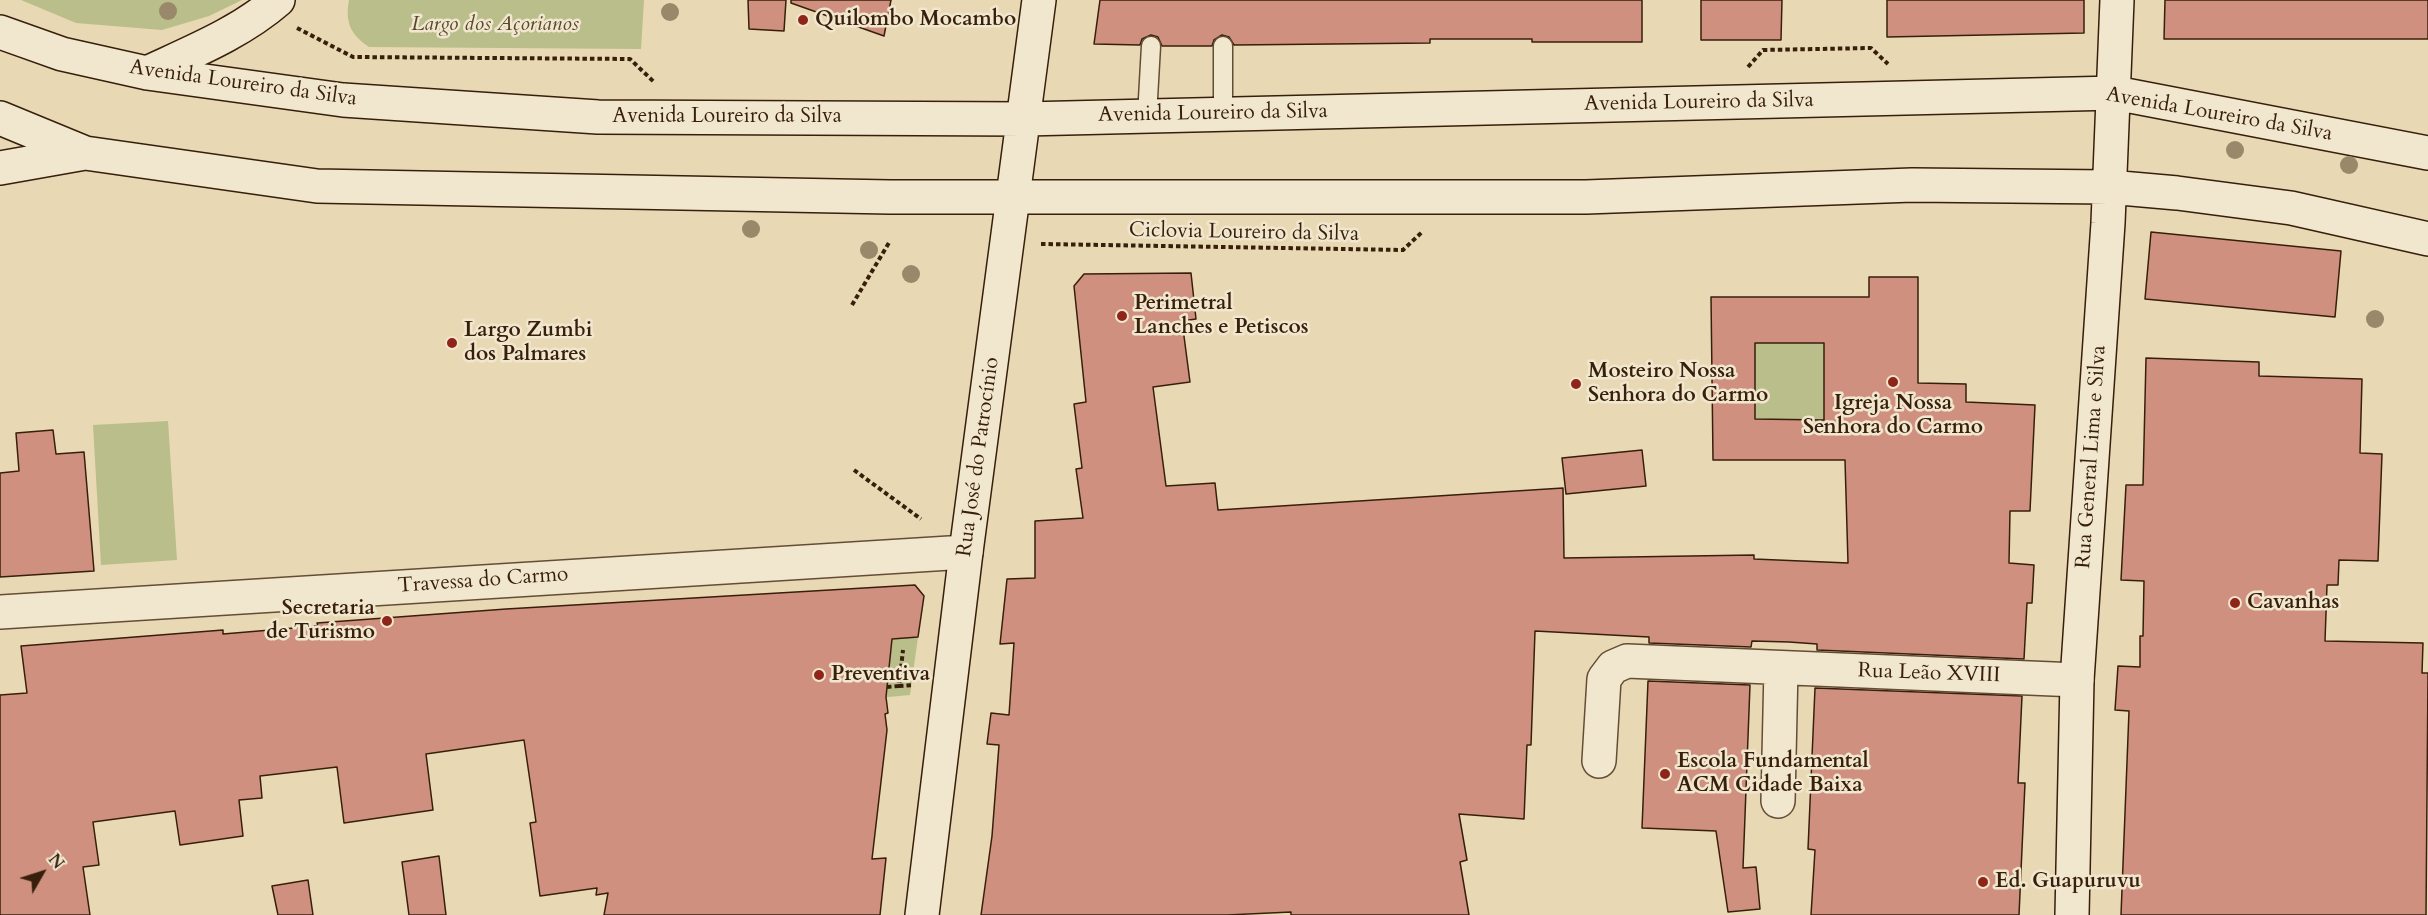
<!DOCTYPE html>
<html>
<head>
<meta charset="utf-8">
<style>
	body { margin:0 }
	#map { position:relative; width:2428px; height:915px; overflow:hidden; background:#e9d8b4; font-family:Cardo,serif }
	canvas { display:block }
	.north { position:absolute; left:12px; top:843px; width:60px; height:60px; -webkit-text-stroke:4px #f1e6ce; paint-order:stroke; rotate:51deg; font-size:16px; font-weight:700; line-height:24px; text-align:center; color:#371f0b }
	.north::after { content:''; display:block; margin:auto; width:21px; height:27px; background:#371f0b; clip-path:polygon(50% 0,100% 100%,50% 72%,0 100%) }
</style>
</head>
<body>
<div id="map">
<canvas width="2428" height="915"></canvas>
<div class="north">N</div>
</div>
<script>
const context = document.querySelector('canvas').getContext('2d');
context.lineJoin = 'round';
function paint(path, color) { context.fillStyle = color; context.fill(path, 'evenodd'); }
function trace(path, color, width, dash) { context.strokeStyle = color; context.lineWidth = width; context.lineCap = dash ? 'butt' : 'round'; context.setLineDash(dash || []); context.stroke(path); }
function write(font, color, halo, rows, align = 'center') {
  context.font = font + ' Cardo,serif'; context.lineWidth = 5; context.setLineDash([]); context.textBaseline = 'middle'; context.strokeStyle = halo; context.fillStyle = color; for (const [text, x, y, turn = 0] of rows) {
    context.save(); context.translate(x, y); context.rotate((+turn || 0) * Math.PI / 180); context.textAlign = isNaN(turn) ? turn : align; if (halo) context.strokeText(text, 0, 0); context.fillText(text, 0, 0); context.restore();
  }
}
const green = new Path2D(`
	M 21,0 L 242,0 L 209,16 L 162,30 L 76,23 Z
	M 349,0 L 644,0 L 641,49 L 369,47 C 350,34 345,22 349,0 Z
	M 1755,343 L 1824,343 L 1824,420 L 1755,419 Z
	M 168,421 L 177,560 L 101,565 L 93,425 Z
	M 918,637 L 910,695 L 845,701 L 833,645 Z`);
const building = new Path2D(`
	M 748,0 L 786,0 L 784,31 L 749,29 Z
	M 791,0 L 891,0 L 884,36 L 791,3 Z
	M 1100,0 L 1642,0 L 1642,42 L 1532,42 L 1532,39 L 1430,39 L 1430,43 L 1234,45 L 1229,37 L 1222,35 L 1214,40 L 1212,46 L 1162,46 L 1158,37 L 1151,35 L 1142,39 L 1140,45 L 1094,44 Z
	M 1701,0 L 1782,0 L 1781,40 L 1701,40 Z
	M 1887,0 L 2084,0 L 2084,33 L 1887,37 Z
	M 2165,0 L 2428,0 L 2428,39 L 2164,39 Z
	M 2151,232 L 2341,251 L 2335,317 L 2145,299 Z
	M 1191,273 L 1196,319 L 1182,321 L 1190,382 L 1153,387 L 1166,486 L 1215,483 L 1218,510 L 1563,488 L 1564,558 L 1754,555 L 1754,559 L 1848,563 L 1845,460 L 1713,460 L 1711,297 L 1869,297 L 1869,277 L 1918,277 L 1918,383 L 1966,384 L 1966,402 L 2035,405 L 2030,511 L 2010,511 L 2009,563 L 2034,565 L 2032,603 L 2027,603 L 2024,659 L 1817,650 L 1817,644 L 1789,642 L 1752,641 L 1751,647 L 1649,643 L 1649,637 L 1535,631 L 1531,745 L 1527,745 L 1524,819 L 1459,814 L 1467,860 L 1460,862 L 1469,915 L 1291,915 L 1291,912 L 1227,915 L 981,915 L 992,836 L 999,745 L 987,744 L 991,713 L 1009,715 L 1014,643 L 1000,644 L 1007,579 L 1035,578 L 1035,521 L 1083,518 L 1076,469 L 1082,468 L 1074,404 L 1086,402 L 1074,286 L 1084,274 ZM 1755,343 L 1824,343 L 1824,420 L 1755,419 Z
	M 2146,358 L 2259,362 L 2259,376 L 2362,379 L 2360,453 L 2382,454 L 2378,561 L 2339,560 L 2338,585 L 2327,585 L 2325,641 L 2423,643 L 2422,673 L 2428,673 L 2426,915 L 2121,915 L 2129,711 L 2115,710 L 2118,666 L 2140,667 L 2140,636 L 2143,636 L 2144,581 L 2121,580 L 2126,485 L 2143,485 Z
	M 53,430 L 56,454 L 84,452 L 94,571 L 0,577 L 0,473 L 19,471 L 16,433 Z
	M 1642,450 L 1646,486 L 1566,494 L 1562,458 Z
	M 915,585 L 924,596 L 918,637 L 892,639 L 886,697 L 888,713 L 885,714 L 887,730 L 872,859 L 886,858 L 880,915 L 604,915 L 608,893 L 596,895 L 597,888 L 540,896 L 530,823 L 536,822 L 524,740 L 426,754 L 433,810 L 344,823 L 337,767 L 260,776 L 262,798 L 239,800 L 243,836 L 180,845 L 175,811 L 93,822 L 99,865 L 83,867 L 90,915 L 0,915 L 0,695 L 27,693 L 21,646 L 223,630 L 223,634 L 318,626 L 317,623 L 506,609 Z
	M 1648,681 L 1750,685 L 1743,868 L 1756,867 L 1760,909 L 1728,912 L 1716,831 L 1642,828 Z
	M 1815,688 L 2022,696 L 2018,783 L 2025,783 L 2019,915 L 1811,915 L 1815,850 L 1808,849 Z
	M 439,856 L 446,915 L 409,915 L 402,862 Z
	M 308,880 L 313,915 L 278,915 L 272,886 Z`);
const path = new Path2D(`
	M 297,28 L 353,57 L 630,59 L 654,82
	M 1748,67 L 1763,50 L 1871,48 L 1888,64
	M 1041,244 L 1403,250 L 1422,232
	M 852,305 L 890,241
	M 854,470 L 921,519
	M 899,686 L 914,685
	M 887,687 L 899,686 L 903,650`);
const lane = new Path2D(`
	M 1223,114 L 1223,46
	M 1147,116 L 1151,46`);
const street = new Path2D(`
	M 0,612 L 966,552
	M 1599,761 L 1604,679 L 1613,667 L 1627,661 L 2077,680
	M 1778,801 L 1781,668`);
const secondary = new Path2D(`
	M 0,32 L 62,54 L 147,73 L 343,100 L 598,117 L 1025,119 L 2115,93 L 2428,153
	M 147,73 C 192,52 240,33 278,0
	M 0,118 L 85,153 L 317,186 L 890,197 L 1586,197 L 1912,185 L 2109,187 L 2177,193 L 2291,208 L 2428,239
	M 0,168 L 85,153
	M 922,915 L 966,552 L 1039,0
	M 2072,915 L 2077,680 L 2108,223 L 2117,0`);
const trees = [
	[168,11],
	[670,12],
	[2235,150],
	[2349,165],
	[751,229],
	[869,250],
	[911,274],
	[2375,319]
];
const markers = [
	[803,20,6,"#8f2418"],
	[1122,316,6,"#8f2418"],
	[452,343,6,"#8f2418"],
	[1893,382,6,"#8f2418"],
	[1576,384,6,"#8f2418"],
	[2235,603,6,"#8f2418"],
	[387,621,6,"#8f2418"],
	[819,675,6,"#8f2418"],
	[1665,774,6,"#8f2418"],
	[1983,882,6,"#8f2418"]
];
const poiNames = [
	["Quilombo Mocambo",815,20],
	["Perimetral",1134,304],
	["Lanches e Petiscos",1134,328],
	["Largo Zumbi",464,331],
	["dos Palmares",464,355],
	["Mosteiro Nossa",1588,372],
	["Senhora do Carmo",1588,396],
	["Igreja Nossa",1893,404,"center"],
	["Senhora do Carmo",1893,428,"center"],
	["Cavanhas",2247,603],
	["Secretaria",375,609,"right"],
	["de Turismo",375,633,"right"],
	["Preventiva",831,675],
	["Escola Fundamental",1677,762],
	["ACM Cidade Baixa",1677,786],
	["Ed. Guapuruvu",1995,882]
];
const parkNames = [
	["Largo dos Açorianos",495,25]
];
const streetNames = [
	["Avenida Loureiro da Silva",243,84,8],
	["Avenida Loureiro da Silva",1699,103,-1],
	["Avenida Loureiro da Silva",1213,114,-1],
	["Avenida Loureiro da Silva",2219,115,10],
	["Avenida Loureiro da Silva",727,117],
	["Ciclovia Loureiro da Silva",1244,233,1],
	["Rua José do Patrocínio",979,457,-82],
	["Rua General Lima e Silva",2092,457,-86],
	["Travessa do Carmo",483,581,-4],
	["Rua Leão XVIII",1929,674,2]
];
paint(green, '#b9be8b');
paint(building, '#d09080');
trace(building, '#371f0b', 1.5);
trace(lane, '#644d35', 21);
trace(street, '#644d35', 36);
trace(secondary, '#371f0b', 36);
trace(path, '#371f0b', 4, [4.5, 3]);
trace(lane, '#f1e6ce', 18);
trace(street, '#f1e6ce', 33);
trace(secondary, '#f1e6ce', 33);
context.fillStyle = '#998869';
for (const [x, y] of trees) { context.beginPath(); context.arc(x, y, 9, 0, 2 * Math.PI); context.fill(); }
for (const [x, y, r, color] of markers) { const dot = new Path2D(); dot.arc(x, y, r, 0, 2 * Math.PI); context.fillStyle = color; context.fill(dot); trace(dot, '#f1e6ce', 2); }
write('bold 21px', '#371f0b', '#f1e6ce', poiNames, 'left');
write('italic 21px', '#58472b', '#f1e6ce', parkNames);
write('21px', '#371f0b', '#f1e6ce', streetNames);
</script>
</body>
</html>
